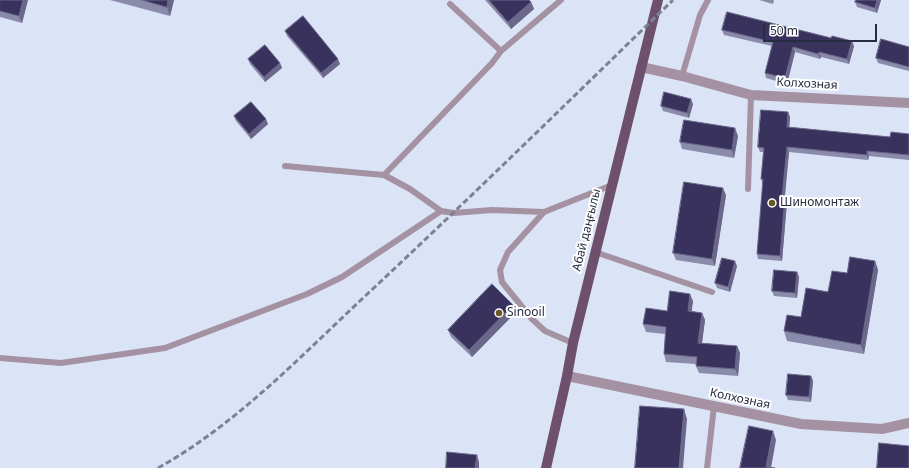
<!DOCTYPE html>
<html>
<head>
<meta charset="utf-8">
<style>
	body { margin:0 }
	#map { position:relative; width:909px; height:468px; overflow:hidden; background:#dbe3f7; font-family:"Noto Sans",sans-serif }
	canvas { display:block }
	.scale { position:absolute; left:763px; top:24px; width:114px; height:18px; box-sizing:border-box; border:2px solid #262d40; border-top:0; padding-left:5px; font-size:12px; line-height:14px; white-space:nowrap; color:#262d40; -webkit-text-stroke:3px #fff; paint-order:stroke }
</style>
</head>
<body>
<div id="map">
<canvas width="909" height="468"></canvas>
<div class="scale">50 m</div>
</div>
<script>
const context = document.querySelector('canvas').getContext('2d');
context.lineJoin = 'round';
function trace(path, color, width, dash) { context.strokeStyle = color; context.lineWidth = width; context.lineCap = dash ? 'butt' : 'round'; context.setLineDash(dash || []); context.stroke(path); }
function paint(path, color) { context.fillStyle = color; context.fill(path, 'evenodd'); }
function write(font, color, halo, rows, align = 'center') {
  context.font = font + ' "Noto Sans",sans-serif'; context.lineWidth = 4; context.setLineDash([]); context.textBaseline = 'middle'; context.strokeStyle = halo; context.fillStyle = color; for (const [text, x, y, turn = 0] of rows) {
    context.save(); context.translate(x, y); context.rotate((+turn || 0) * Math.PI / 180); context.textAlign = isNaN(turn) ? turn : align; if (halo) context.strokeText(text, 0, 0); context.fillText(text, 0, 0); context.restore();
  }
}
const lane = new Path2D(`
	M 450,4 L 501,51
	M 682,76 L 700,15 L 708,0
	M 285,166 L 384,175 L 492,63 L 501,51 L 561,0
	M 384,175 L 410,189 L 441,211 L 454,213 L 492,210 L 544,212
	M 748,189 L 751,95
	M 595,252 L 712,292
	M 573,343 L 545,331 L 532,319 L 502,282 L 500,270 L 508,252 L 544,212 L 612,185
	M 0,358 L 61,363 L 165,348 L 307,294 L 342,277 L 441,211
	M 707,468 L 714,406`);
const street = new Path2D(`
	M 641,67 L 682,76 L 751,95 L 909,103
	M 567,376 L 801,424 L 882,429 L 909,423`);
const primary = new Path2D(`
	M 546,468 L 567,376 L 573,343 L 658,0`);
const rail = new Path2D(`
	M 158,468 C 235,425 298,359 362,299 C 467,201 570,100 673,0`);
const wall = new Path2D(`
	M 0,0 L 28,0 L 22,23 L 0,17 Z
	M 110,0 L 174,0 L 170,16 Z
	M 485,0 L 529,0 L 531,2 L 534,9 L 511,29 Z
	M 759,0 L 774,0 L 773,4 Z
	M 881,0 L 877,13 L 857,7 L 855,2 Z
	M 722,30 L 854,46 L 849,64 L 821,57 L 820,59 L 795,52 L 787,84 L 766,78 L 765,73 L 772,46 L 724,35 Z
	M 285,31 L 340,64 L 323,78 L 287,36 Z
	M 909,47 L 909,71 L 878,63 L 876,58 Z
	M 248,59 L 280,63 L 282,68 L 265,82 L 250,64 Z
	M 693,104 L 689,118 L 663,111 L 661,106 Z
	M 788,112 L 790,117 L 789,127 L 890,137 L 909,134 L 909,160 L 869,156 L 868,160 L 789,152 L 785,197 L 787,202 L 782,261 L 758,259 L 757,254 L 763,184 L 761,179 L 763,152 L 760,152 L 758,147 Z
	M 234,116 L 268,124 L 251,139 L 236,121 Z
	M 738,136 L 734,158 L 682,149 L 680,142 Z
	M 726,195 L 715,266 L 676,260 L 673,253 Z
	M 875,261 L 878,270 L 864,354 L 787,341 L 784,331 L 801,317 L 847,273 Z
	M 737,266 L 730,292 L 717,288 L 715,283 Z
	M 797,272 L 799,277 L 797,298 L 774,296 L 772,291 Z
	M 693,301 L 691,311 L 702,313 L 705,320 L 702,343 L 737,346 L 740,353 L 738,376 L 699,373 L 696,366 L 696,364 L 666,362 L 664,354 L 665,334 L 646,332 L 643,324 L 667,311 Z
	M 513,305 L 516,312 L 472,357 L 451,337 L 448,330 Z
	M 811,376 L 813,381 L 811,402 L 788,400 L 786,395 Z`);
const shadedWall = new Path2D(`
	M 23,0 L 28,0 L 22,23 L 19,16 Z
	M 168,0 L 174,0 L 170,16 L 167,7 Z
	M 877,0 L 881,0 L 877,13 L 875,8 Z
	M 531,2 L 534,9 L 511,29 L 508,22 Z
	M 852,41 L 854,46 L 849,64 L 847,59 Z
	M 793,47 L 795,52 L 787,84 L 785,78 Z
	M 819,52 L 821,57 L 820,59 L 818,54 Z
	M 338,59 L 340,64 L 323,78 L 321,73 Z
	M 280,63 L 282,68 L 265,82 L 264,77 Z
	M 691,99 L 693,104 L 689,118 L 687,113 Z
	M 788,112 L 790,117 L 789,132 L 787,127 Z
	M 266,119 L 268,124 L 251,139 L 249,134 Z
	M 735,128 L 738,136 L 734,158 L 732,150 Z
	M 787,147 L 789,152 L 784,202 L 782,197 Z
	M 867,151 L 869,156 L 868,160 L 867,155 Z
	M 723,188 L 726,195 L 715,266 L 712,259 Z
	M 785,197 L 787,202 L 782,261 L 780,256 Z
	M 735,261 L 737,266 L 730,292 L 728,287 Z
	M 875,261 L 878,270 L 864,354 L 861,345 Z
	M 797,272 L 799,277 L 797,298 L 795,293 Z
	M 690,294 L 693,301 L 691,318 L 688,311 Z
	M 513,305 L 516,312 L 472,357 L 469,350 Z
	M 702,313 L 705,320 L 701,350 L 698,343 Z
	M 737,346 L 740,353 L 738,376 L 735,369 Z
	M 811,376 L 813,381 L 811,402 L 809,397 Z
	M 684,409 L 687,419 L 683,468 L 679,468 Z
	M 773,431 L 776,440 L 771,468 L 766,467 Z
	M 477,455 L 479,462 L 479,468 L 475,468 Z`);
const building = new Path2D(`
	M 0,0 L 23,0 L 19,16 L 0,11 Z
	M 142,0 L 168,0 L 167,7 Z
	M 489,0 L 529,0 L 531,2 L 508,22 Z
	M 856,0 L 877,0 L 875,8 L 855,2 Z
	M 727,12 L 831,38 L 832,36 L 852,41 L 847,59 L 819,52 L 818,54 L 793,47 L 785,78 L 765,73 L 773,42 L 722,30 Z
	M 303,16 L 338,59 L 321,73 L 285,31 Z
	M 881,39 L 909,47 L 909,67 L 876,58 Z
	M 265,45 L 280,63 L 264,77 L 248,59 Z
	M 664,92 L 691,99 L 687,113 L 661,106 Z
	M 251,102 L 266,119 L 249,134 L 234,116 Z
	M 761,110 L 788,112 L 787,127 L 890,137 L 891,132 L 909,134 L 909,155 L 867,151 L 867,155 L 787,147 L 782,197 L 785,197 L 780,256 L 757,254 L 763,179 L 761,179 L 764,148 L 758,147 Z
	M 684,120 L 735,128 L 732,150 L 680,142 Z
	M 684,182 L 723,188 L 712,259 L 673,253 Z
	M 850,257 L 875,261 L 861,345 L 784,331 L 787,315 L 801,317 L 806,288 L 828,292 L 832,271 L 847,273 Z
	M 722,258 L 735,261 L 728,287 L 715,283 Z
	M 774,270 L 797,272 L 795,293 L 772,291 Z
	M 492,284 L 513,305 L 469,350 L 448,330 Z
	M 670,291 L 690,294 L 688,311 L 702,313 L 698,343 L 737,346 L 735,369 L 696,366 L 697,357 L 664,354 L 666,327 L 643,324 L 646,308 L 667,311 Z
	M 788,374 L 811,376 L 809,397 L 786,395 Z
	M 640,406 L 684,409 L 679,468 L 635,468 Z
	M 749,426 L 773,431 L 766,467 L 775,468 L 740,468 Z
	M 879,443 L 909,446 L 909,468 L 877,468 Z
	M 447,452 L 477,455 L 475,468 L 446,468 Z`);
const markers = [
	[772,203,4,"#695725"],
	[499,313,4,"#695725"]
];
const streetNames = [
	["Колхозная",807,84,3],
	["Абай даңғылы",587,230,-76],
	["Колхозная",740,399,12]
];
const poiNames = [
	["Шиномонтаж",780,203],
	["Sinooil",507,313]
];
trace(lane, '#a492a2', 6);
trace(street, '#a492a2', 10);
trace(primary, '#6e4f6c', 10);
trace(rail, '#7b8296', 3, [6, 3]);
paint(wall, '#8a8aaa');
paint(shadedWall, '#6a678a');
paint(building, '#39325c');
trace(building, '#6a678a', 1);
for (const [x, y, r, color] of markers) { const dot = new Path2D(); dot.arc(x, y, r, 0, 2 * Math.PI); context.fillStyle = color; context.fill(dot); trace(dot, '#fff', 1.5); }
write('12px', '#262d40', '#fff', streetNames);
write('12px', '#262d40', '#fff', poiNames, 'left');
</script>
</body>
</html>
